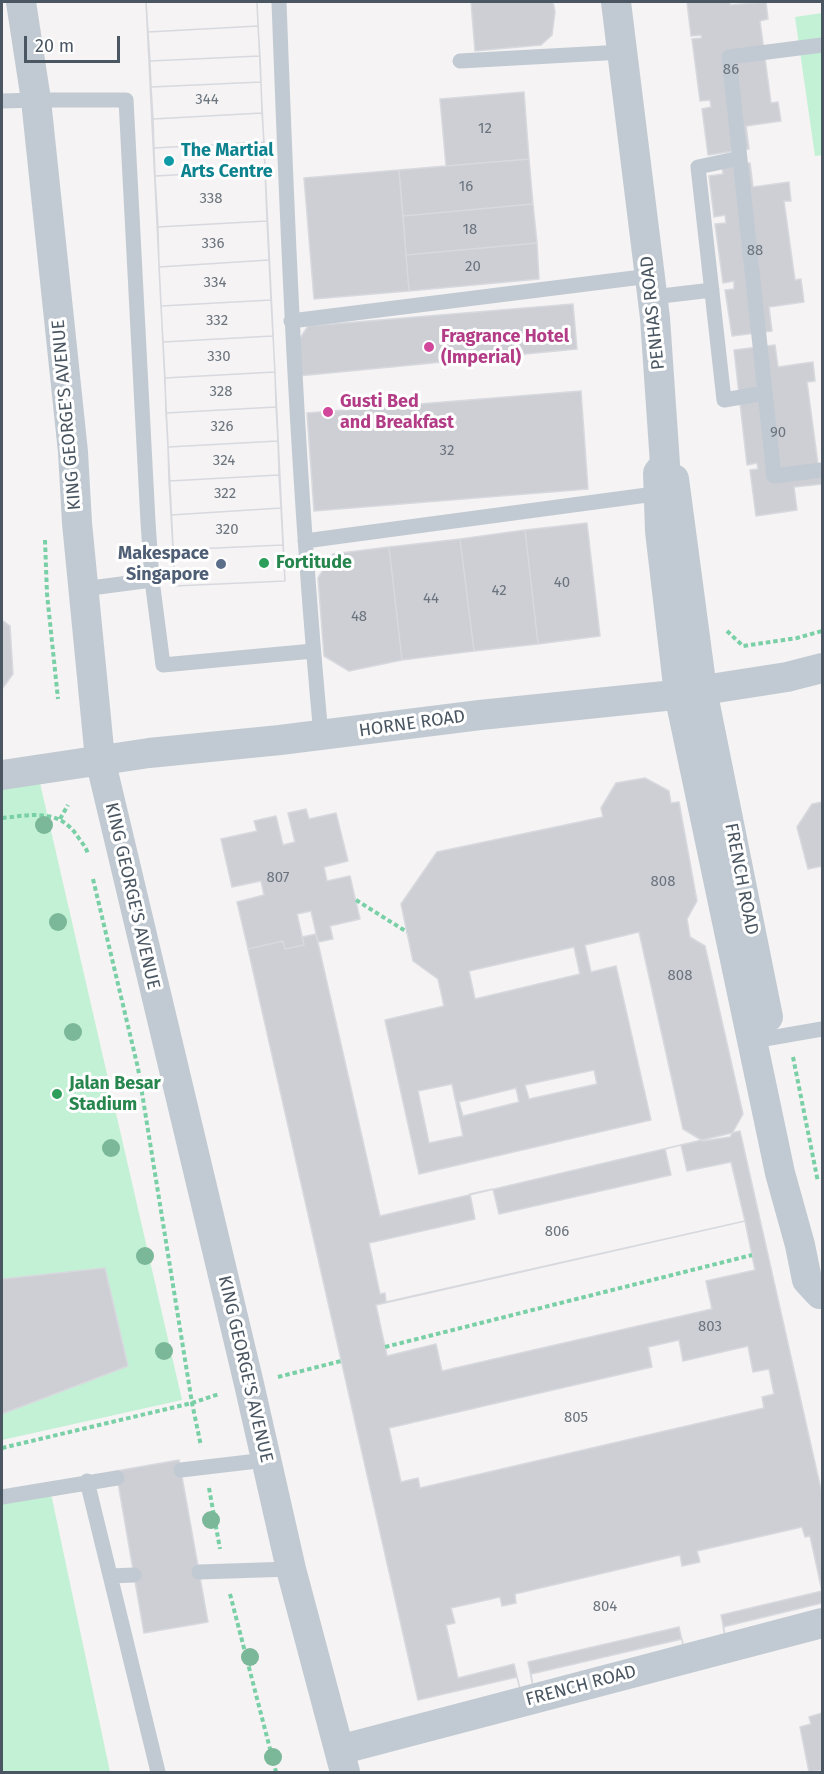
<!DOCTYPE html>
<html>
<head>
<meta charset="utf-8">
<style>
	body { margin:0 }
	#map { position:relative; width:824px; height:1774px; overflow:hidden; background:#f5f3f3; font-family:"Fira Sans",sans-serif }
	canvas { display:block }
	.frame { position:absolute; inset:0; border:3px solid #4a5661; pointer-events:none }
	.scale { position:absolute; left:24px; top:36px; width:96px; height:27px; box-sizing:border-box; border:3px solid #4a5661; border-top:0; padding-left:8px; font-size:18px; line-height:21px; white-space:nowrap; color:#4a5661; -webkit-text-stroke:4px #fff; paint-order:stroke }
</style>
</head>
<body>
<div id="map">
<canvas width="824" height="1774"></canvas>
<div class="frame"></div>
<div class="scale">20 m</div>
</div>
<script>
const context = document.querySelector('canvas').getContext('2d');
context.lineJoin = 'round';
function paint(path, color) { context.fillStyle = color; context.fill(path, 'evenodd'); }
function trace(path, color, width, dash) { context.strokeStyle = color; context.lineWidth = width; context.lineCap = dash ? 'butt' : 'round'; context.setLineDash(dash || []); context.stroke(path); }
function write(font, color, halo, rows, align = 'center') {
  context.font = font + ' "Fira Sans",sans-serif'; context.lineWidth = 6; context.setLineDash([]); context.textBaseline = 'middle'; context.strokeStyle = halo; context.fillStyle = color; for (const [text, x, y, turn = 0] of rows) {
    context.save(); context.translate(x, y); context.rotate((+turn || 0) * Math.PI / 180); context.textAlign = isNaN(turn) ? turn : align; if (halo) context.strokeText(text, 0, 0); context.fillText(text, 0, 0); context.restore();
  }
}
const green = new Path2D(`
	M 822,13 L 822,155 L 815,156 L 795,17 Z
	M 40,783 L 182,1400 L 2,1440 L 2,788 Z
	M 50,1489 L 110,1772 L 2,1772 L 2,1499 Z`);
const building = new Path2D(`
	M 146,2 L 257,2 L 258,26 L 148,32 Z
	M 146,2 L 257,2 L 285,581 L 175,586 Z
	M 471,2 L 553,2 L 555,12 L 552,35 L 541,45 L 475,51 Z
	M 687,2 L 730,2 L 730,5 L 766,2 L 768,19 L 760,21 L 771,103 L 778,102 L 781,121 L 746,126 L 749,149 L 708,155 L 702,109 L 711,107 L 710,100 L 700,101 L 692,39 L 702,38 L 701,35 L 691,36 Z
	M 258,26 L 260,56 L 150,61 L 148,32 Z
	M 260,56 L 261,82 L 151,87 L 150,61 Z
	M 261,82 L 262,113 L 153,119 L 151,87 Z
	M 524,92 L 529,159 L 446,166 L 440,99 Z
	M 262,113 L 264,142 L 154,148 L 153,119 Z
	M 264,142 L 265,170 L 155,176 L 154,148 Z
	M 529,159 L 533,204 L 403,216 L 399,170 Z
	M 750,163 L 753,187 L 789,182 L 791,201 L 784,201 L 795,280 L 801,279 L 804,302 L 769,307 L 772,331 L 732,336 L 725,290 L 734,289 L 734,281 L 723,283 L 715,224 L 726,223 L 725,215 L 714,217 L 709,176 L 723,174 L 722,167 Z
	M 265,170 L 267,221 L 158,227 L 155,176 Z
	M 399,170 L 409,291 L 314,299 L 304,178 Z
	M 533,204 L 537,243 L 406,255 L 403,216 Z
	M 267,221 L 269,260 L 159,267 L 158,227 Z
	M 537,243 L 539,279 L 409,291 L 406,255 Z
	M 269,260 L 271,300 L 161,306 L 159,267 Z
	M 271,300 L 273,336 L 163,342 L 161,306 Z
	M 573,304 L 577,349 L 298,376 L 295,346 L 308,326 Z
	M 273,336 L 275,372 L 165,378 L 163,342 Z
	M 775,345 L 778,367 L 813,362 L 815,381 L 807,382 L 818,464 L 822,464 L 822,484 L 794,487 L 797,510 L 756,516 L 750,470 L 758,469 L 757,463 L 747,465 L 734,350 Z
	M 275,372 L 276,407 L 166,413 L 165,378 Z
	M 581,391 L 588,489 L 314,511 L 307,413 Z
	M 276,407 L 278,441 L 168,447 L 166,413 Z
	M 278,441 L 279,475 L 169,481 L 168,447 Z
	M 279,475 L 281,508 L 171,515 L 169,481 Z
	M 281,508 L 283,545 L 173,550 L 171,515 Z
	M 587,523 L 600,636 L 538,644 L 525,530 Z
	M 525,530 L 538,644 L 474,651 L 460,539 Z
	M 460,539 L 474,651 L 402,660 L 389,547 Z
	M 283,545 L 285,581 L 175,586 L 173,550 Z
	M 389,547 L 402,660 L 349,671 L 324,656 L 318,578 L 333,554 Z
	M 2,620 L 10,626 L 13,674 L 2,689 Z
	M 645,778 L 669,791 L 671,803 L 679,802 L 697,901 L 687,919 L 690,937 L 705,946 L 743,1114 L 730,1137 L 703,1141 L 683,1129 L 639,932 L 585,945 L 591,972 L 616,966 L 651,1120 L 419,1174 L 385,1020 L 444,1006 L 438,979 L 413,961 L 401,904 L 437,852 L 603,817 L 601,808 L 616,783 ZM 574,947 L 580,974 L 475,999 L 469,971 ZM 594,1070 L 597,1084 L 529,1099 L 525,1085 ZM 452,1084 L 463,1136 L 429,1143 L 418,1091 ZM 516,1088 L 519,1102 L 463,1116 L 459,1102 Z
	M 822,802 L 822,866 L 808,869 L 797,827 L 812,804 Z
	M 306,809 L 309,819 L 336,813 L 348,861 L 324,867 L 327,881 L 350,876 L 360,919 L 330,926 L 333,939 L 318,942 L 311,911 L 297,914 L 304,945 L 285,949 L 283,941 L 248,949 L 237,902 L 264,895 L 261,881 L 232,887 L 221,839 L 257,831 L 254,821 L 276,816 L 283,845 L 295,842 L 288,813 Z
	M 316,934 L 380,1216 L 740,1131 L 822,1494 L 822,1603 L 723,1627 L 727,1644 L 685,1654 L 682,1639 L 531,1674 L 533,1686 L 520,1689 L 517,1677 L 418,1700 L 248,949 L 283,941 L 285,949 L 304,945 L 302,937 ZM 745,1221 L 755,1270 L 706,1281 L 712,1309 L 442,1371 L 436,1344 L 387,1356 L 376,1305 Z
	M 681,1145 L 687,1171 L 731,1162 L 745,1221 L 386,1302 L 385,1293 L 380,1294 L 369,1243 L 475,1219 L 470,1194 L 493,1189 L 499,1214 L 671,1175 L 665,1149 Z
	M 105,1268 L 128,1366 L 2,1414 L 2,1279 Z
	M 679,1340 L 683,1361 L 748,1346 L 753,1372 L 769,1369 L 774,1394 L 762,1397 L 764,1408 L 420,1488 L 418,1478 L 401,1482 L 389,1428 L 652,1367 L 648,1347 Z
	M 179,1460 L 208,1622 L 144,1633 L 116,1471 Z
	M 802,1527 L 805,1537 L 810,1536 L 822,1591 L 721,1615 L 727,1644 L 685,1654 L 679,1627 L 528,1662 L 533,1686 L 520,1689 L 514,1664 L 458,1678 L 446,1625 L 455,1623 L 451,1608 L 500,1597 L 502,1606 L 516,1603 L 515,1594 L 680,1555 L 682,1566 L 700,1562 L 697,1551 Z
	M 822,1713 L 822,1770 L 809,1772 L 800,1727 L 811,1724 L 809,1717 Z`);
const path = new Path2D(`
	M 45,540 L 47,594 L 58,699
	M 727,631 L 743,646 L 797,638 L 822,631
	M 2,818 C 32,815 59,808 78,837 C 82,843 86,847 88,854
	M 60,819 L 68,805
	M 93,879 L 138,1068 L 192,1403 L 201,1446
	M 356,900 L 407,932
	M 793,1057 L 818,1182
	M 385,1347 L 752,1255
	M 278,1377 L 341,1361
	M 2,1448 L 192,1403 L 219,1394
	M 209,1488 L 220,1549
	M 230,1594 L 276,1772`);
const lane = new Path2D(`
	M 279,2 C 288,246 298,491 321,735
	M 822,45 L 729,57 L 774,476 L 822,470
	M 460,61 L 623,52
	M 2,101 L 36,100 L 126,100 L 148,522 L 152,580 L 163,665 L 313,651
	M 740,158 L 698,167 L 724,400 L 765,393
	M 653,297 L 712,290
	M 291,321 L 650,276
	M 305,541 L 662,493
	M 83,589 L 152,580
	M 753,1041 L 822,1029
	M 181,1470 L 266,1460
	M 87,1481 L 158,1772
	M 2,1497 L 117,1478
	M 199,1572 L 291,1569
	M 110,1576 L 134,1575`);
const street = new Path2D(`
	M 21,2 L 36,100 L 73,452 L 77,523 L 100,759 L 249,1384 L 291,1569 L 345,1772
	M 616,2 L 655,318 L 665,464 L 658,473 L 660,531 L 679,694 L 780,1173 L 800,1245 L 807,1280 L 820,1294
	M 674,479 L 702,690 L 768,1017
	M 2,775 L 149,753 L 280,740 L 480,715 L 665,696 L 787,677 L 822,668
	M 339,1750 L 822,1623`);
const trees = [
	[44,825],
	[58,922],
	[73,1032],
	[111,1148],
	[145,1256],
	[164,1351],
	[211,1520],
	[250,1657],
	[273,1757]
];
const markers = [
	[169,161,6,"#0f9aa8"],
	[429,347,6,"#d1479c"],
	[328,412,6,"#d1479c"],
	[264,563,6,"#2e9e5b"],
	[221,564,6,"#5c6f8a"],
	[57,1094,6,"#2e9e5b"]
];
const numberNames = [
	["86",731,70],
	["344",207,100],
	["12",485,129],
	["16",466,187],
	["338",211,199],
	["18",470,230],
	["336",213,244],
	["88",755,251],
	["20",473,267],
	["334",215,283],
	["332",217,321],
	["330",219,357],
	["328",221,392],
	["326",222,427],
	["90",778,433],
	["32",447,451],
	["324",224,461],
	["322",225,494],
	["320",227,530],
	["40",562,583],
	["42",499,591],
	["44",431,599],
	["48",359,617],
	["807",278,878],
	["808",663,882],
	["808",680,976],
	["806",557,1232],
	["803",710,1327],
	["805",576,1418],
	["804",605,1607]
];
const cultureNames = [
	["The Martial",181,151],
	["Arts Centre",181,172]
];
const streetNames = [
	["PENHAS ROAD",653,313,-96],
	["KING GEORGE'S AVENUE",67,415,-95],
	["HORNE ROAD",412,724,-8],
	["FRENCH ROAD",741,879,79],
	["KING GEORGE'S AVENUE",132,896,77],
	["KING GEORGE'S AVENUE",245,1369,77],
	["FRENCH ROAD",581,1686,-15]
];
const hotelNames = [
	["Fragrance Hotel",441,337],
	["(Imperial)",441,358],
	["Gusti Bed",340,402],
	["and Breakfast",340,423]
];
const serviceNames = [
	["Makespace",209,554],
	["Singapore",209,575]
];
const leisureNames = [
	["Fortitude",276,563],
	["Jalan Besar",69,1084],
	["Stadium",69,1105]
];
paint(green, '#c3f1d5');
paint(building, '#cdcfd5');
trace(building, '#d7d9de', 1.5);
trace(path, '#7ad0a6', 4, [4.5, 3]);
trace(lane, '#c1cad2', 15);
trace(street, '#c1cad2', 30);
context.fillStyle = '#7bb799';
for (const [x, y] of trees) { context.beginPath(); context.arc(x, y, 9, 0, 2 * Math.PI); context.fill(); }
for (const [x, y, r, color] of markers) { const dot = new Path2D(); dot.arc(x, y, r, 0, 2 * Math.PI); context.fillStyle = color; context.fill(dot); trace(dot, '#fff', 2); }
write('15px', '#6b747e', null, numberNames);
write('bold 18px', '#0d838f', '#fff', cultureNames, 'left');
write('18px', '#4a5661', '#fff', streetNames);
write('bold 18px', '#b23c85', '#fff', hotelNames, 'left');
write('bold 18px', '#4e5e75', '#fff', serviceNames, 'right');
write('bold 18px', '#27864d', '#fff', leisureNames, 'left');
</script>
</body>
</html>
